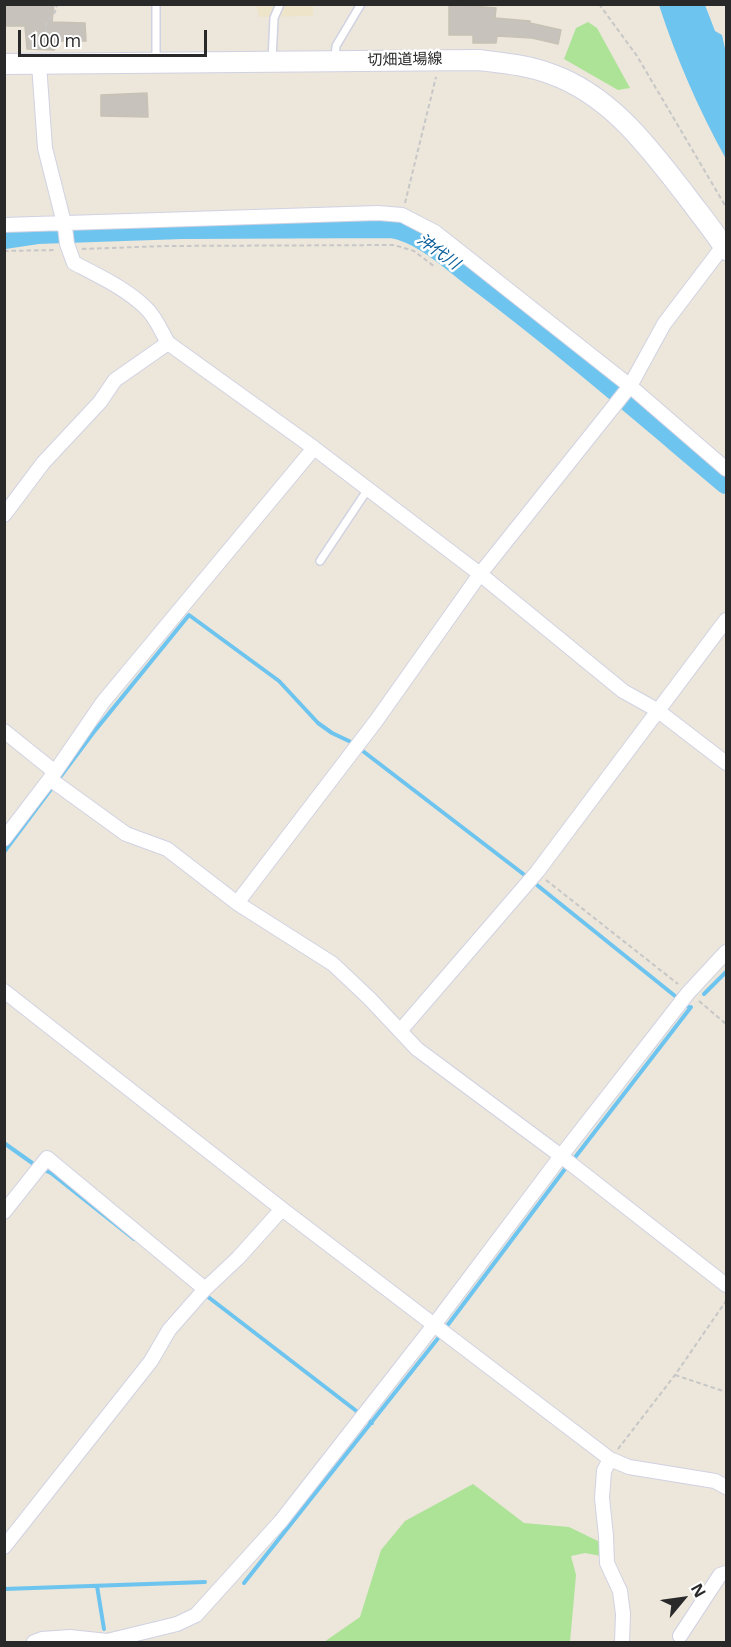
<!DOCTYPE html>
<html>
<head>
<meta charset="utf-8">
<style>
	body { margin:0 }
	#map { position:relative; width:731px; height:1647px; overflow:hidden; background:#ece6db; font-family:"Open Sans",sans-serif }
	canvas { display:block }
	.frame { position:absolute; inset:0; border:6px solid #292929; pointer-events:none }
	.north { position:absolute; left:653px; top:1569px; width:60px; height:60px; -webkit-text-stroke:4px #fff; paint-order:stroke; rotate:61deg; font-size:16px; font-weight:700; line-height:24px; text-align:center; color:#292929 }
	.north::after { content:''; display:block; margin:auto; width:21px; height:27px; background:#292929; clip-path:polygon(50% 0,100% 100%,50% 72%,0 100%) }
	.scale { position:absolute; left:18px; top:30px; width:189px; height:27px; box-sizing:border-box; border:3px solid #292929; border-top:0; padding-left:8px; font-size:18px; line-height:21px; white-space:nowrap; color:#292929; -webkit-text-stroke:4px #fff; paint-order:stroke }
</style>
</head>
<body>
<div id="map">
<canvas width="731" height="1647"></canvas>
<div class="frame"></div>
<div class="north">N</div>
<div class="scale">100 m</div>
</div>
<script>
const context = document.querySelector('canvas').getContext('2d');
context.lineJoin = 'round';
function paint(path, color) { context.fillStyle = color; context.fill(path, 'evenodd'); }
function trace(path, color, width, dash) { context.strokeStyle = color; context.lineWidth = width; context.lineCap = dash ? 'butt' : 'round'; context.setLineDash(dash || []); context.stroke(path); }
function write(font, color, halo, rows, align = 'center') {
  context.font = font + ' "Open Sans","Noto Sans JP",sans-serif'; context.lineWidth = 5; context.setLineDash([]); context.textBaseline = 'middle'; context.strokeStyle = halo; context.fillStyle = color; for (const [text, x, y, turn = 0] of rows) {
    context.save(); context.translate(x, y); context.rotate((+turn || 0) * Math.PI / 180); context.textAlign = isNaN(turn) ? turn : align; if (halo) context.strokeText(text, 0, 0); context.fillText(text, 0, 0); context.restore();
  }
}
const education = new Path2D(`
	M 256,5 L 313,5 L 313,16 L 259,17 Z`);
const green = new Path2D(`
	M 588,22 L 597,28 L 630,88 L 618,90 L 564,59 L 576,28 Z
	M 473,1484 L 524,1523 L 569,1527 L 602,1543 L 601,1556 L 585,1553 L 571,1556 L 576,1575 L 570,1642 L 324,1642 L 360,1617 L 381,1550 L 405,1521 Z`);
const water = new Path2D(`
	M 659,5 L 705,5 L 715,31 L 722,35 L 726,53 L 726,159 C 699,110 676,58 659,5 Z`);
const stream = new Path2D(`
	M 4,852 L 93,733 L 189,615 L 279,681 L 318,723 L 332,733 L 351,742 L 522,873 L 690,1008
	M 704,994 L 726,972
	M 4,1143 L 35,1165
	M 573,1160 L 691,1007
	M 42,1169 L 51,1173 L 134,1239
	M 203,1293 L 372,1423
	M 447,1326 L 565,1169
	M 244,1583 L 439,1337
	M 97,1586 L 104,1629
	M 4,1589 L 205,1582`);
const river = new Path2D(`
	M 4,238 L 37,233 L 182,228 L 391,227 C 425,233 452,261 479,281 C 564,345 645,415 726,483`);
const building = new Path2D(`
	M 23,4 L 54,4 L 52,22 L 85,23 L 86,41 L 61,41 L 54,50 L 27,49 L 25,26 L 4,26 L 4,6 Z
	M 449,4 L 496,8 L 495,18 L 530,21 L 530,23 L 561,30 L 558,44 L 532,38 L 497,36 L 496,43 L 473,43 L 473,35 L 449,35 Z
	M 147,93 L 148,117 L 101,116 L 101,95 Z`);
const path = new Path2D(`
	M 599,4 L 637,56 L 726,207
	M 45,49 L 46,24 L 55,12 L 57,4
	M 405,203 L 436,77
	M 82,249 L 165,246 L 394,245 L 414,251 L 435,267
	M 4,251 L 56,250
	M 546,880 L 678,984
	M 699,1001 L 726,1024
	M 675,1375 L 726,1392
	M 618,1449 L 675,1375 L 726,1301`);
const lane = new Path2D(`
	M 156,4 L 156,61
	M 335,59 L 336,46 L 361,4
	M 272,60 L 274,18 L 280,4
	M 320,561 L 368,489`);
const street = new Path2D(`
	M 39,64 L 45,148 L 65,227 L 67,244 L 74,263 C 99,276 125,288 145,307 C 156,317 161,331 168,343 L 314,448 L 480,574 L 623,691 L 657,710 L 726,763
	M 4,225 L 378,213 L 402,215 L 435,232 L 630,386 L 726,469
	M 4,515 L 43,463 L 100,402 L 115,380 L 168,343
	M 4,731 L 55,772
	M 50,779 L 126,834 L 167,849 L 237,903 L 333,964 L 370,999 L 417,1049 L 561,1156 L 726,1285
	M 4,839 L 55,772 L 103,702 L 314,448
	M 237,903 L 376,721 L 480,574 L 630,386 L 664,324 L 724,245
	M 4,991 L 282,1209 L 610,1459 L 629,1467 L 715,1481 L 726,1487
	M 400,1031 L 537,872 L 726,620
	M 4,1212 L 47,1158 L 205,1289
	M 610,1459 L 604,1471 L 602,1498 L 606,1536 L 607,1563 L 620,1591 L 623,1614 L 622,1642
	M 4,1547 L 151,1361 L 169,1330 L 205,1289 L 238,1258 L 282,1209
	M 680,1636 L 720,1575 L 726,1573
	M 34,1642 L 42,1639 L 70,1637 L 107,1641 L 177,1624 L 196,1615 L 281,1521 L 434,1325 L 561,1156 L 688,993 L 726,952`);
const secondary = new Path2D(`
	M 4,64 L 479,60 C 503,63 527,65 551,74 C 610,95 648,146 685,194 C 699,213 714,231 726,250`);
const streetNames = [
	["切畑道場線",405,60,-1]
];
const waterNames = [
	["沖代川",438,252,36]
];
paint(education, '#eee4ca');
paint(green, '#ace397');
paint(water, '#6dc4ef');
trace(stream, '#6dc4ef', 4);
trace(river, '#6dc4ef', 22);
paint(building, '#c7c2bb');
trace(building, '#c7c2b5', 1.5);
trace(lane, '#d0d2e2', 10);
trace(street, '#d0d2e2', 16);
trace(secondary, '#d0d2e2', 22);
trace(path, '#c7c7c7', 2, [4.5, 3]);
trace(lane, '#fff', 7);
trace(street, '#fff', 14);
trace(secondary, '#fff', 20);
write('15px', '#292929', '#fff', streetNames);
write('italic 16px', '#0c609a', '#fff', waterNames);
</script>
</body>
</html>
